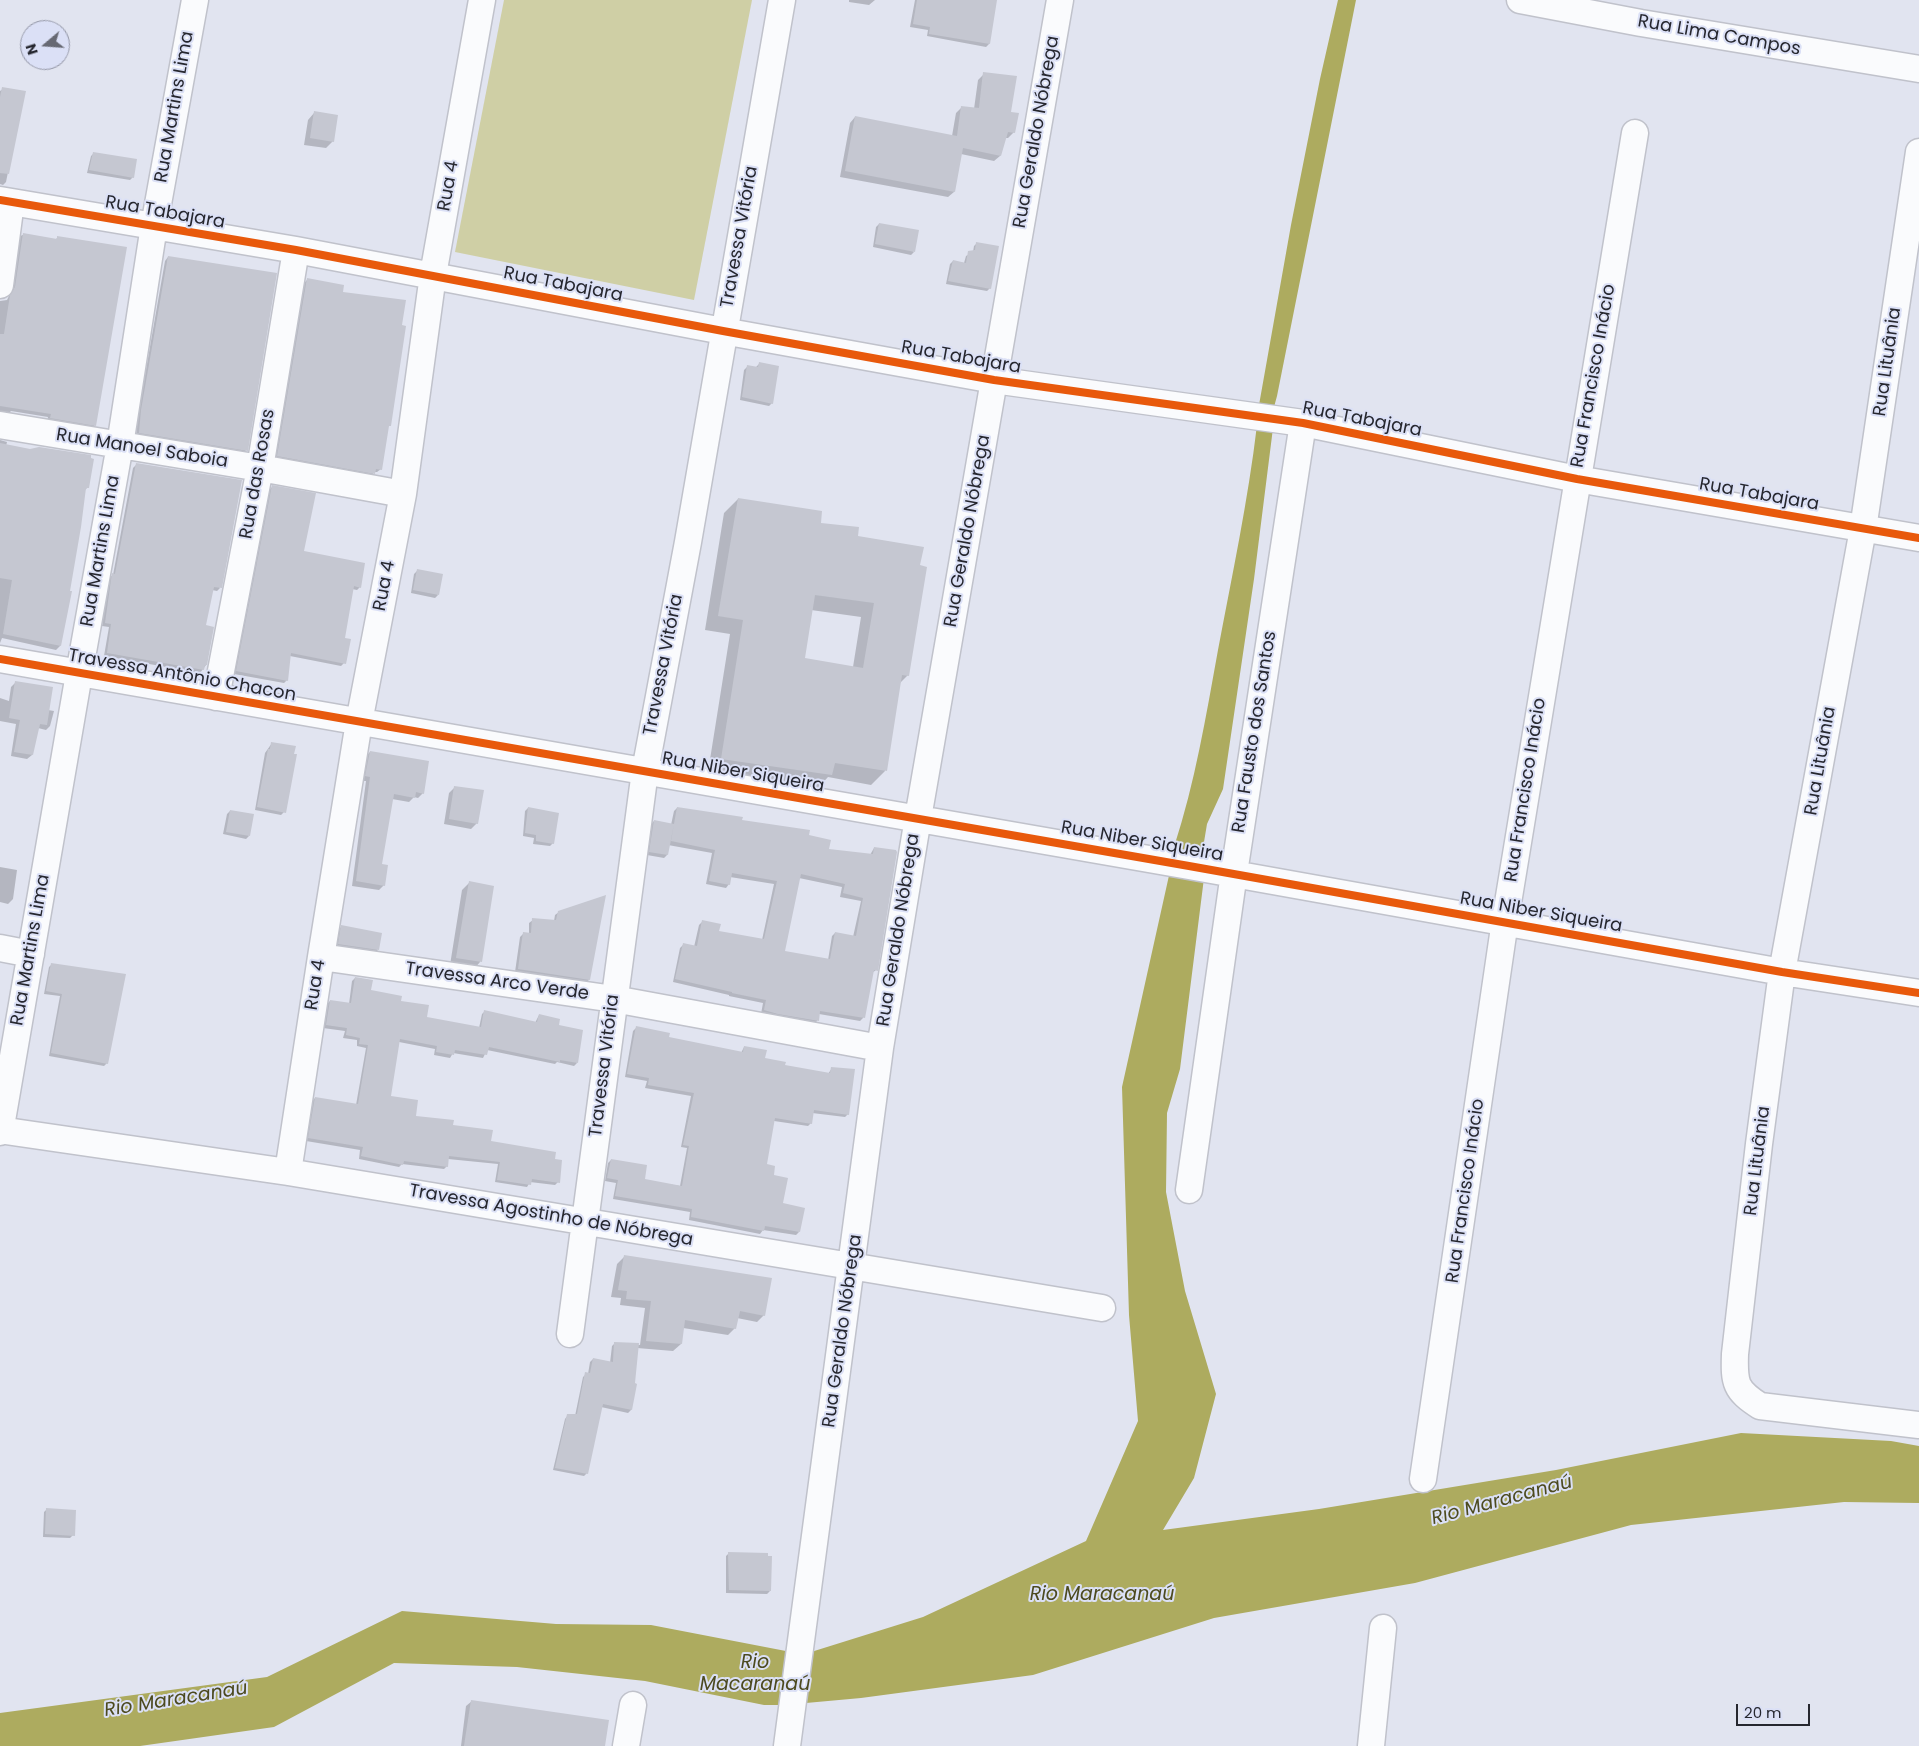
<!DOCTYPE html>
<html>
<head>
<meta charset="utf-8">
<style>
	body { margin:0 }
	#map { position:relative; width:1919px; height:1746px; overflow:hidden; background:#e1e4f0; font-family:Poppins,sans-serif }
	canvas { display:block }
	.north { position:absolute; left:20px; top:20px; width:50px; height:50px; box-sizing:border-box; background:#dbe0f6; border:1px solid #9396a6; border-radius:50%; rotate:252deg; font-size:14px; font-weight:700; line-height:20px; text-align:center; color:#26272f }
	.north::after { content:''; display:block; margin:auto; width:18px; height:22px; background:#676973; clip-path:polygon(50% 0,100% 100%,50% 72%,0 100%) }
	.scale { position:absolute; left:1736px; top:1704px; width:74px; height:22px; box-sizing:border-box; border:2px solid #26272f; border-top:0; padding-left:6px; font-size:15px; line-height:18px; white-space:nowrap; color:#26272f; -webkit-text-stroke:4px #dbe0f6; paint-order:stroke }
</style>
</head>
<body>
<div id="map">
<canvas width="1919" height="1746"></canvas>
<div class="north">N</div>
<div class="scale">20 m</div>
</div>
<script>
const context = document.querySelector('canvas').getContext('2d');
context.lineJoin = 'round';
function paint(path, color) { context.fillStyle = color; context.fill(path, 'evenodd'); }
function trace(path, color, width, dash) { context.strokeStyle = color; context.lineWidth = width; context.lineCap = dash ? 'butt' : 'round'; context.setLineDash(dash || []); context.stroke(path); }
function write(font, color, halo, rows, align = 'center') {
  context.font = font + ' Poppins,sans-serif'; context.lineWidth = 4; context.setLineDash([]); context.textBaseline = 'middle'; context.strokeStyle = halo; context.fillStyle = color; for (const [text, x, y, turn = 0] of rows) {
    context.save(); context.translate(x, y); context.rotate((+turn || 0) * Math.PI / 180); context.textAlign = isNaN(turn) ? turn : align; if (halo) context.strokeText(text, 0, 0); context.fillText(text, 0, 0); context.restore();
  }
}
const green = new Path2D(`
	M 504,0 L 752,0 L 694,300 L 455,252 Z`);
const water = new Path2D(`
	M 1338,0 L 1356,0 L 1277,396 L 1274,407 L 1259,405 L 1291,225 L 1320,79 Z
	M 1257,425 L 1273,428 L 1254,579 L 1223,789 L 1207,824 L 1202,854 L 1174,847 C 1195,783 1206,716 1218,650 C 1232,576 1248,501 1257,425 Z
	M 1170,871 L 1204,878 L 1180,1069 L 1167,1113 L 1166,1192 L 1185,1291 L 1216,1394 L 1194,1478 L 1163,1530 L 1319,1509 L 1556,1470 L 1741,1433 L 1891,1441 L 1919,1446 L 1919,1503 L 1844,1502 L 1631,1525 L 1415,1583 L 1214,1618 L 1033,1675 L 861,1698 L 806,1703 L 811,1652 L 923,1617 L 1086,1541 L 1138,1421 L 1129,1315 L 1122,1087 Z
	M 402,1611 L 556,1624 L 651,1625 L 791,1652 L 782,1705 L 764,1705 L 645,1681 L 517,1667 L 394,1663 L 274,1727 L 140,1746 L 0,1746 L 0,1713 L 267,1677 Z`);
const shadow = new Path2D(`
	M 849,0 L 875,0 L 869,5 L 849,2 Z
	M 915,0 L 996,0 L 989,44 L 986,47 L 927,36 L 928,30 L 910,27 Z
	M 984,74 L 1009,113 L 1014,132 L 1008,138 L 1005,138 L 1000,156 L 994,161 L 961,154 L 954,192 L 948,197 L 840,177 L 850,123 L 855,117 L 952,136 L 956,113 L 962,107 L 974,109 L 978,80 Z
	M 3,89 L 24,92 L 6,182 L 3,185 L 0,184 L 0,91 Z
	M 314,113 L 333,141 L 326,148 L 304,145 L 308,120 Z
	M 94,153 L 133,177 L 130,180 L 87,173 L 91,156 Z
	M 879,224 L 914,252 L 911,255 L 873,247 L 876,227 Z
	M 22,235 L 55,240 L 58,237 L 95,425 L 91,429 L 47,422 L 48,417 L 11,411 L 7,415 L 0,415 L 0,301 L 7,300 L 11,292 L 18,239 Z
	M 977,243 L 990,288 L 987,291 L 946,284 L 950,264 L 953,261 L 964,263 L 966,256 L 973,252 L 974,246 Z
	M 168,257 L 246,450 L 243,454 L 136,436 L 138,415 L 165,261 Z
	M 307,280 L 342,293 L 388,427 L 381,469 L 377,472 L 374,472 L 371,477 L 275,459 L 304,283 Z
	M 759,364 L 772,403 L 769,406 L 740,400 L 744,370 L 747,367 L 756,367 Z
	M 0,440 L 7,442 L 6,446 L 87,488 L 84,491 L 60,646 L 56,650 L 2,638 L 0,643 Z
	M 137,464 L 220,588 L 217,591 L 212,590 L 205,626 L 206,665 L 200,673 L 104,656 L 109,627 L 102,626 L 109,578 L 113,575 L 133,468 Z
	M 272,487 L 302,552 L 360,587 L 357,590 L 352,589 L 344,639 L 344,663 L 341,666 L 290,656 L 287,680 L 284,683 L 234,674 L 269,490 Z
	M 738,499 L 856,537 L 919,566 L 908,675 L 900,683 L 885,771 L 871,785 L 828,777 L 817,789 L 708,772 L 730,634 L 705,630 L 724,513 ZM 811,610 L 861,617 L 853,667 L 804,659 Z
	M 417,571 L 438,595 L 435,598 L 411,593 L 414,574 Z
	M 16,682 L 48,710 L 54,711 L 50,726 L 46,730 L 38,728 L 32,755 L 27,759 L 11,756 L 16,724 L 0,721 L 0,698 L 9,701 L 11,687 Z
	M 272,743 L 284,812 L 281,815 L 255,810 L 265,753 Z
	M 370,752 L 423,793 L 418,798 L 414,797 L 409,802 L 392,799 L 381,865 L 384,885 L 379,890 L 352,886 L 366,781 L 362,781 L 365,757 Z
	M 455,787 L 477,823 L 471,829 L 444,824 L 449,793 Z
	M 528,808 L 553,843 L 550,846 L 533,844 L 534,838 L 523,836 L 525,811 Z
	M 677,808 L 808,836 L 827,850 L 870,855 L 874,848 L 876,970 L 872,973 L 863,1018 L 860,1021 L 819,1014 L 817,1021 L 814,1024 L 761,1014 L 763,1003 L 729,996 L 729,995 L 673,982 L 680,948 L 683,945 L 694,947 L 699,925 L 703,921 L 717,932 L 762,940 L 774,884 L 730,877 L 729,884 L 726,888 L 706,884 L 712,853 L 668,845 L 667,855 L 664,858 L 647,855 L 651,824 L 654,821 L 671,825 L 674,811 ZM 799,878 L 842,887 L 840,897 L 861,901 L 853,937 L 835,933 L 832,936 L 828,960 L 784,952 Z
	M 230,811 L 249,836 L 246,839 L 223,834 L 227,814 Z
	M 0,867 L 17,870 L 13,899 L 8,904 L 0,902 Z
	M 469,883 L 493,887 L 480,962 L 474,969 L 450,965 L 462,890 Z
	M 559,912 L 589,980 L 585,983 L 515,972 L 520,937 L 523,934 L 529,934 L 529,923 L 533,920 L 554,921 L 555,915 Z
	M 342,926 L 378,950 L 375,953 L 336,947 L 339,929 Z
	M 52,964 L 107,1063 L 104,1066 L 49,1056 L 60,996 L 44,994 L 49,967 Z
	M 355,978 L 370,991 L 399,1002 L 426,1018 L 479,1028 L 482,1014 L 485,1011 L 535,1023 L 539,1015 L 557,1026 L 577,1063 L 574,1066 L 557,1062 L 555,1064 L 487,1050 L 483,1058 L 453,1053 L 450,1058 L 434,1055 L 435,1049 L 399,1042 L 389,1097 L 415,1117 L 452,1126 L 490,1142 L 554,1160 L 558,1182 L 555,1185 L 530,1182 L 527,1187 L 495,1182 L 498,1164 L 448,1159 L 447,1166 L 444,1169 L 402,1164 L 399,1167 L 359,1159 L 360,1150 L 306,1141 L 312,1101 L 315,1098 L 356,1105 L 366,1048 L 357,1046 L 357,1040 L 343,1038 L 345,1031 L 323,1028 L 327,1004 L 330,1001 L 349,1004 L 352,981 Z
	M 636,1028 L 667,1038 L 741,1053 L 744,1047 L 764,1059 L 784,1066 L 828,1074 L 832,1068 L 848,1114 L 845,1117 L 812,1113 L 811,1123 L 808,1126 L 774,1121 L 765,1165 L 772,1176 L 782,1204 L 799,1232 L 796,1235 L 763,1230 L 760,1234 L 689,1220 L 690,1212 L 613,1199 L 616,1183 L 605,1181 L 608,1163 L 611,1160 L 643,1180 L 680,1186 L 687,1148 L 681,1147 L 691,1096 L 645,1088 L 647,1081 L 625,1077 L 633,1031 Z
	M 624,1257 L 764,1315 L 757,1322 L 737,1318 L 735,1328 L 728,1335 L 683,1328 L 681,1344 L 673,1351 L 637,1348 L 631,1410 L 628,1413 L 601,1407 L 587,1473 L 584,1476 L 553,1470 L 565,1419 L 568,1415 L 575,1416 L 583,1377 L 586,1374 L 588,1374 L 590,1362 L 593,1359 L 610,1363 L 612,1346 L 615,1343 L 640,1345 L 645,1308 L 620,1305 L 621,1298 L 611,1297 L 617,1264 Z
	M 47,1509 L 73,1535 L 70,1538 L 43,1537 L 44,1512 Z
	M 729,1553 L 770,1591 L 767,1594 L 726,1593 L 726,1556 Z
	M 472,1701 L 604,1746 L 461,1746 L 466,1706 Z`);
const building = new Path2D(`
	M 917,0 L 997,0 L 990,44 L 929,34 L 930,27 L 913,24 Z
	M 983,72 L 1017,76 L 1011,112 L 1019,113 L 1015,133 L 1008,132 L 1001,156 L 963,148 L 955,192 L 845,171 L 855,116 L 957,136 L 961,106 L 979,108 Z
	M 2,87 L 26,91 L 9,174 L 0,173 L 0,97 Z
	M 314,111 L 338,115 L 334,142 L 310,138 Z
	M 93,152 L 137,159 L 134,178 L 89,170 Z
	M 879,223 L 919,230 L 915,252 L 875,244 Z
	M 23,233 L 57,239 L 57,236 L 127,247 L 96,426 L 50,418 L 51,414 L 0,406 L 0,334 L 4,334 L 10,295 L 15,287 Z
	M 976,242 L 999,246 L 991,289 L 948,281 L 953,260 L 966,263 L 968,251 L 975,250 Z
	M 168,256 L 277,273 L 248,451 L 139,433 L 141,410 Z
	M 307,278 L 344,285 L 343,292 L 406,300 L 402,325 L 406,326 L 391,426 L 389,426 L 382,470 L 376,469 L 375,474 L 277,456 Z
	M 759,362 L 779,366 L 773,404 L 742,397 L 747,365 L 758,367 Z
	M 0,443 L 30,449 L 39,447 L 91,455 L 91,458 L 94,459 L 89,488 L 86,488 L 81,527 L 70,591 L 72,591 L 61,646 L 3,634 L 12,580 L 0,578 Z
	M 136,463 L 242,480 L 222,588 L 214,587 L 206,625 L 214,627 L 207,665 L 205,665 L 204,670 L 107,653 L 111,624 L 105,623 L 112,573 L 115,574 Z
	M 272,485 L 316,493 L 304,551 L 365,563 L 361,588 L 354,586 L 345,638 L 351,639 L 346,664 L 291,653 L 288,681 L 236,671 Z
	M 738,498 L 822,511 L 821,523 L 859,527 L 858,536 L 924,547 L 920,565 L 927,567 L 909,676 L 902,675 L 887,771 L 835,763 L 832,775 L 721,759 L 743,620 L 718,616 ZM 815,595 L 874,603 L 863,668 L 805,658 Z
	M 417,569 L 443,574 L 439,595 L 413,590 Z
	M 15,681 L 53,687 L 47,725 L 40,724 L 33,755 L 14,752 L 20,720 L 9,718 Z
	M 271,742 L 296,746 L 294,754 L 297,754 L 286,813 L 257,807 L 268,749 L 270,749 Z
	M 370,751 L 429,761 L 424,794 L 416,792 L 415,798 L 394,794 L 382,864 L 388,865 L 385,886 L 356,881 L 370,777 L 365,776 Z
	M 454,786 L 484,790 L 478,824 L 449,819 Z
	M 528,807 L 559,813 L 554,844 L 536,841 L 536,835 L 525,833 Z
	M 677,807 L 743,817 L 742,820 L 810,830 L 809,835 L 831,840 L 829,849 L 873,854 L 874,847 L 896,850 L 897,852 L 878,971 L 874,970 L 865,1018 L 820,1011 L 819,1021 L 778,1014 L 764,1010 L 766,1000 L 732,993 L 732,992 L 675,979 L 683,943 L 697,946 L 702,920 L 721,924 L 719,931 L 764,939 L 777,881 L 732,873 L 730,885 L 709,881 L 715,850 L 671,841 ZM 801,874 L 845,884 L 843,893 L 863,898 L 856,936 L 835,932 L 830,959 L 785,951 Z
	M 230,810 L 254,814 L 250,836 L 226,832 Z
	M 654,820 L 674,824 L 668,855 L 649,852 Z
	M 469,881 L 494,886 L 482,962 L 456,958 Z
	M 606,895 L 590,980 L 518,969 L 523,932 L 531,933 L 532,918 L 556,920 L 558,911 Z
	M 341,925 L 382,933 L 379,950 L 338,944 Z
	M 51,963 L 126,974 L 108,1064 L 51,1053 L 62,994 L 46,991 Z
	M 355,977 L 373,980 L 371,990 L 402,996 L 401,1001 L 429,1005 L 427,1017 L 481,1027 L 484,1010 L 537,1022 L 539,1014 L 560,1019 L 559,1025 L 583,1030 L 578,1063 L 560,1060 L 560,1062 L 489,1047 L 487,1055 L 455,1050 L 454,1055 L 436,1052 L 437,1046 L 400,1039 L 391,1096 L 418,1100 L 416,1116 L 454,1120 L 453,1125 L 493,1130 L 491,1141 L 556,1152 L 555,1159 L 562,1160 L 560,1183 L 532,1179 L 531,1185 L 497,1180 L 500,1162 L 449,1156 L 448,1167 L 404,1161 L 403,1165 L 361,1156 L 363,1147 L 308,1138 L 315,1097 L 358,1104 L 368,1045 L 359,1044 L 360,1038 L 346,1035 L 347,1028 L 326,1025 L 330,1000 L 351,1003 Z
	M 636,1026 L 670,1033 L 669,1037 L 743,1052 L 744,1046 L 767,1050 L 765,1058 L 786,1062 L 785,1065 L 830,1073 L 831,1067 L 855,1069 L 849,1115 L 814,1110 L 812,1124 L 775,1118 L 767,1164 L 775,1166 L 774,1175 L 788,1178 L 783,1203 L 805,1208 L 800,1232 L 765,1226 L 764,1231 L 691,1217 L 692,1209 L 615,1196 L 618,1180 L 607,1178 L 611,1159 L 647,1165 L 645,1179 L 682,1186 L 689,1146 L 683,1145 L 694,1093 L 648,1085 L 649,1078 L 627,1074 Z
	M 624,1255 L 772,1278 L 765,1316 L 740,1311 L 736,1329 L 685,1320 L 682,1344 L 646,1341 L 651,1301 L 626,1299 L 627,1291 L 618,1290 Z
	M 614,1342 L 639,1343 L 635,1383 L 637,1384 L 632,1410 L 603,1404 L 588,1474 L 555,1468 L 567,1414 L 577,1414 L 585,1372 L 590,1373 L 593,1358 L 613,1362 Z
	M 46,1508 L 76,1510 L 75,1536 L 45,1534 Z
	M 728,1552 L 768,1553 L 768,1556 L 772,1556 L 771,1591 L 729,1590 Z
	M 471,1700 L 609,1720 L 605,1746 L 464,1746 Z`);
const street = new Path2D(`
	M 1520,0 L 1641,23 L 1919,69
	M 1919,152 L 1863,529 L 1782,972 L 1759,1144 L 1735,1354 C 1734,1383 1735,1390 1760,1406 L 1919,1425
	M 0,200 L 296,250 L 723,331 L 994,380 L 1303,423 L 1577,479 L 1919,538
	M 0,285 L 11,202
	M 0,425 L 260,468 L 403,494
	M 0,659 L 1189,866 L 1782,972 L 1919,993
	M 216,697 L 260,468 L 296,250
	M 0,948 L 31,954
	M 321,957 L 614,999 L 880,1048
	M 0,1130 L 288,1172 L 1102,1308
	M 0,1132 L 79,674 L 120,445 L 154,226 L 195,0
	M 288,1172 L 321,957 L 359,722 L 403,494 L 433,275 L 482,0
	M 1189,1190 L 1234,873 L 1303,423
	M 570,1334 L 645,771 L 688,542 L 782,0
	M 1423,1479 L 1505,921 L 1635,133
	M 626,1746 L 633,1705
	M 787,1746 L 880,1048 L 918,818 L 1060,0
	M 1371,1746 L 1383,1628`);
const cycleway = new Path2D(`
	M 0,200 L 296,250 L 723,331 L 994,380 L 1303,423 L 1577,479 L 1919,538
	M 0,659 L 1189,866 L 1782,972 L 1919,993`);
const streetNames = [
	["Rua Lima Campos",1719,36,10],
	["Rua Martins Lima",175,107,-80],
	["Rua Geraldo Nóbrega",1037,132,-80],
	["Rua 4",449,186,-80],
	["Rua Tabajara",165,213,10],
	["Travessa Vitória",740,237,-80],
	["Rua Tabajara",563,285,11],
	["Rua Tabajara",961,358,10],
	["Rua Lituânia",1888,362,-82],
	["Rua Francisco Inácio",1594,376,-80],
	["Rua Tabajara",1362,420,11],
	["Rua Manoel Saboia",142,449,9],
	["Rua das Rosas",258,474,-80],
	["Rua Tabajara",1759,495,10],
	["Rua Geraldo Nóbrega",968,531,-80],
	["Rua Martins Lima",101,551,-80],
	["Rua 4",385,586,-79],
	["Travessa Vitória",664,665,-79],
	["Travessa Antônio Chacon",182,676,10],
	["Rua Fausto dos Santos",1255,732,-81],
	["Rua Lituânia",1821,761,-80],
	["Rua Niber Siqueira",743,773,10],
	["Rua Francisco Inácio",1526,790,-81],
	["Rua Niber Siqueira",1142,842,10],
	["Rua Niber Siqueira",1541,913,10],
	["Rua Geraldo Nóbrega",899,930,-81],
	["Rua Martins Lima",31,950,-80],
	["Travessa Arco Verde",497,982,8],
	["Rua 4",316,985,-81],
	["Travessa Vitória",605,1066,-83],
	["Rua Lituânia",1758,1161,-83],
	["Rua Francisco Inácio",1466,1191,-82],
	["Travessa Agostinho de Nóbrega",551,1216,10],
	["Rua Geraldo Nóbrega",843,1331,-82]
];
const waterNames = [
	["Rio Maracanaú",1502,1501,-15],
	["Rio Maracanaú",1102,1595],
	["Rio",755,1663],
	["Macaranaú",755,1685],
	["Rio Maracanaú",176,1700,-9]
];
paint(green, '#cfcfa5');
paint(water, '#adab5f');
paint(shadow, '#0003');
paint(building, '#c5c7d1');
trace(street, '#c0c2cb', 29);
trace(street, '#fafbfd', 26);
trace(cycleway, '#e8590c', 8);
write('18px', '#26272f', '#dbe0f6', streetNames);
write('italic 19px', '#4c4a1f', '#dbe0f6', waterNames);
</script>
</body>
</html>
